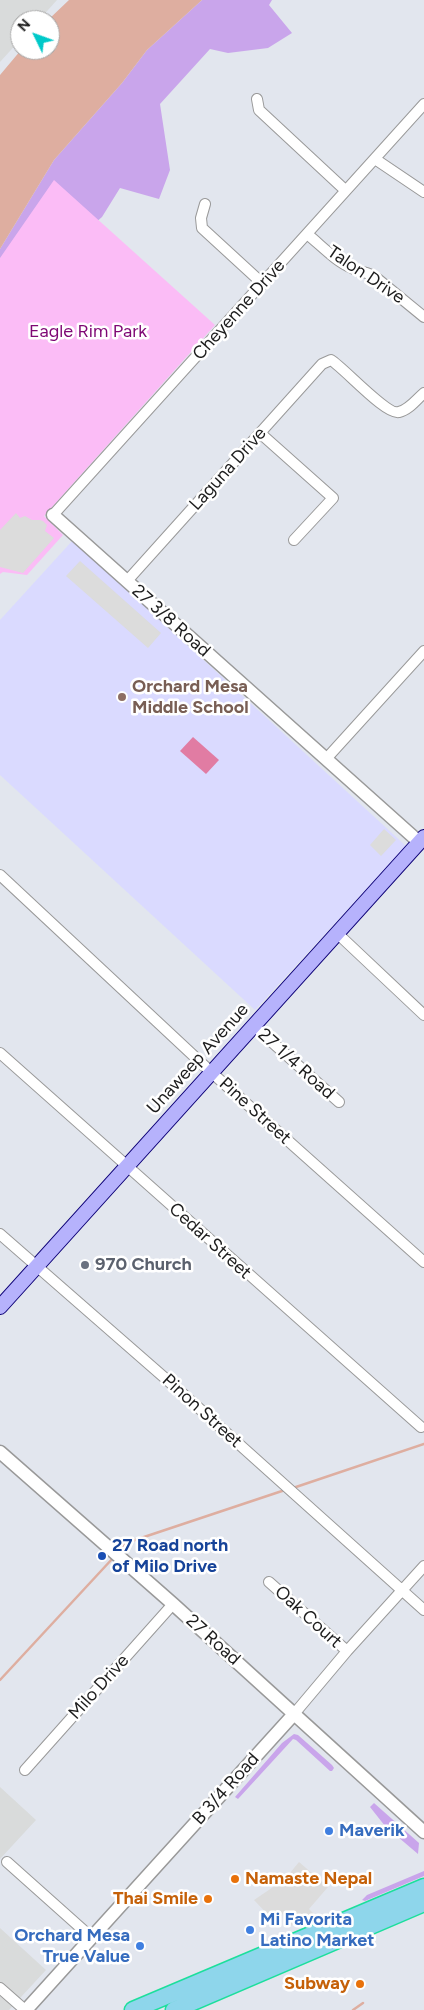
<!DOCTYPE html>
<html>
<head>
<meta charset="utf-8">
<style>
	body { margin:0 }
	#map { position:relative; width:424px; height:2010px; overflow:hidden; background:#e2e6ee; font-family:Figtree,sans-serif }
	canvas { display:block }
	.north { position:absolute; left:10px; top:10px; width:50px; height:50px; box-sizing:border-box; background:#fff; border:1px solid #a4a4a4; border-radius:50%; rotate:312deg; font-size:14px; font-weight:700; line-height:20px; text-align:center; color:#1c1c1c }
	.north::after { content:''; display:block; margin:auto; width:18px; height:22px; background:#00c9c9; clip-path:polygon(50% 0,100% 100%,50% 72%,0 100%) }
</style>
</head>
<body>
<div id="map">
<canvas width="424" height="2010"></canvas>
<div class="north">N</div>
</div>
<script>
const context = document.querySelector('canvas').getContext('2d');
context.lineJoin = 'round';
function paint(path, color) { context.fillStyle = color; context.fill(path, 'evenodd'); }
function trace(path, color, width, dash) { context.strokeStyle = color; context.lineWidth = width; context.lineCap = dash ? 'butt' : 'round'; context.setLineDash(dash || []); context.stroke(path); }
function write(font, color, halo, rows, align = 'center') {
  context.font = font + ' Figtree,sans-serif'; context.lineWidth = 5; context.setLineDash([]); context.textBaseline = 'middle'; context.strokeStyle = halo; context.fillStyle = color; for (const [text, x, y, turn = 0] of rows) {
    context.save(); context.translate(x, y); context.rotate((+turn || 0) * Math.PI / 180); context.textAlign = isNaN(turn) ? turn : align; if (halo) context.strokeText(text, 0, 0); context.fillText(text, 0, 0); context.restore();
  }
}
const residential = new Path2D(`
	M 0,0 L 57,0 L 39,20 L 20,20 L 20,40 L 0,62 Z
	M 0,1787 L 36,1820 L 0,1859 Z
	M 0,1928 L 46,1970 L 9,2010 L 0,2010 Z`);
const education = new Path2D(`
	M 73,540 L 406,846 L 255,1010 L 0,775 L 0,620 Z`);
const grass = new Path2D(`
	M 202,0 L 272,0 L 269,5 L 292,33 L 268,48 L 228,53 L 210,49 L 160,104 L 170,170 L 159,199 L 120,188 L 102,217 L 69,246 L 0,378 L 0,249 L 54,160 L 122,83 L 147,50 Z
	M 294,1734 L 298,1735 L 332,1765 L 334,1768 L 332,1771 L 330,1771 L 296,1740 L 293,1739 L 238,1799 L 235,1797 L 282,1743 Z
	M 374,1803 L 419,1843 L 418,1854 L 385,1826 L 370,1807 Z
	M 424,1871 L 424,1876 L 365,1901 L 362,1900 L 367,1895 Z`);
const park = new Path2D(`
	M 54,180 L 215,325 L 44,516 L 63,535 L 27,575 L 3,572 L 0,574 L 0,258 Z`);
const pitch = new Path2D(`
	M 193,737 L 219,760 L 206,774 L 180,751 Z`);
const parking = new Path2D(`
	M 16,513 L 20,518 L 25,516 L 32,520 L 40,520 L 43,521 L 47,525 L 45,531 L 54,538 L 23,573 L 0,567 L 0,530 Z
	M 80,561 L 161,633 L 148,648 L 66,576 Z
	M 384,829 L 396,840 L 381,856 L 370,845 Z
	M 299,1862 L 328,1887 L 309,1909 L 315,1915 L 288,1927 L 282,1913 L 271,1918 L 254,1900 L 285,1879 Z`);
const water = new Path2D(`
	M 69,0 L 202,0 L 147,50 L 122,83 L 54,160 L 0,249 L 0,75 L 21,50 L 50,50 L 50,20 L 48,20 Z`);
const stream = new Path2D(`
	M 293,1488 L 424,1444
	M 118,1552 L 126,1543 L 285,1490
	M 0,1680 L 113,1558
	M 353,2010 L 363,2003`);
const minor = new Path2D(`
	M 257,99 L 259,110 L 345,190
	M 375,159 L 424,192
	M 205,204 L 201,218 L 202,228 L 263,284
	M 307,234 C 321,245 335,261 352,268 C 359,272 367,272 374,276 L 424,317
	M 260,433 L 333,498 L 294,540
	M 53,515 L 424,104
	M 127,581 L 322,364 L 331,360 C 344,368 387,416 399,412 C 409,410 417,399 424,393
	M 326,759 L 424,651
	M 0,875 L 211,1072 L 424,1262
	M 338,934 L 424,1015
	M 254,1026 L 339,1102
	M 0,1053 L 421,1427
	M 0,1234 L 182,1393 L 424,1610
	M 269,1582 L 347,1651
	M 294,1714 L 347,1651 L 424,1566
	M 25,1770 L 173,1604
	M 7,1862 L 91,1937
	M 0,1988 L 25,2010`);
const tertiary = new Path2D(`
	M 53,515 L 419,842
	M 0,1452 L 173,1604 L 424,1832
	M 26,2010 L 294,1714`);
const secondary = new Path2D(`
	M 0,1307 L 424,837`);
const trunk = new Path2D(`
	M 133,2010 L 424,1887
	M 174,2010 L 424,1903`);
const markers = [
	[122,697,5,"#8d6e63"],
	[85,1265,5,"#6b7280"],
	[102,1556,5,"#1a4fb4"],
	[329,1831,5,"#3f7fe0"],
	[235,1879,5,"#e8710a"],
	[208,1899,5,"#e8710a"],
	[250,1930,5,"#3f7fe0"],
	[140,1946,5,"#3f7fe0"],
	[360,1984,5,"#e8710a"]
];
const streetNames = [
	["Talon Drive",366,275,34],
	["Cheyenne Drive",239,310,-48],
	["Laguna Drive",228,469,-48],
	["27 3/8 Road",171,621,42],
	["Unaweep Avenue",198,1059,-48],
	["27 1/4 Road",296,1064,42],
	["Pine Street",255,1111,42],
	["Cedar Street",210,1241,42],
	["Pinon Street",202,1411,42],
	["Oak Court",308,1617,42],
	["27 Road",213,1640,42],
	["Milo Drive",99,1687,-48],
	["B 3/4 Road",226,1789,-48]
];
const parkNames = [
	["Eagle Rim Park",88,332]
];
const educationNames = [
	["Orchard Mesa",132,687],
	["Middle School",132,708]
];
const worshipNames = [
	["970 Church",95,1265]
];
const transitNames = [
	["27 Road north",112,1546],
	["of Milo Drive",112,1567]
];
const shopNames = [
	["Maverik",339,1831],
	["Mi Favorita",260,1920],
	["Latino Market",260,1941],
	["Orchard Mesa",130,1936,"right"],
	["True Value",130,1957,"right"]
];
const foodNames = [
	["Namaste Nepal",245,1879,"left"],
	["Thai Smile",198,1899],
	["Subway",350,1984]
];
paint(residential, '#d9dbdb');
paint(education, '#dadaff');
paint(grass, '#c9a5eb');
paint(park, '#fbbcf6');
paint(pitch, '#e17ca3');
paint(parking, '#dcdcdc');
paint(water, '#deaea0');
trace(stream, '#deaea0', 2.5);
trace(minor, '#999', 12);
trace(tertiary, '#999', 15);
trace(secondary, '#0d0077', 16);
trace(trunk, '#1cdf9c', 19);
trace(minor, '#fff', 10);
trace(tertiary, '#fff', 12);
trace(secondary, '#b6b2fc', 14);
trace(trunk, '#8ed6eb', 16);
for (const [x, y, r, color] of markers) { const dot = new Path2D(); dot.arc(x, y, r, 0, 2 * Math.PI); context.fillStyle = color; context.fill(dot); trace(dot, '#fff', 2); }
write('18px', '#1c1c1c', '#fff', streetNames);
write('18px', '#7e0774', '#fff', parkNames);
write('bold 18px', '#785e54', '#fff', educationNames, 'left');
write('bold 18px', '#5b616d', '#fff', worshipNames, 'left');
write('bold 18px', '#164399', '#fff', transitNames, 'left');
write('bold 18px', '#366cbe', '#fff', shopNames, 'left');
write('bold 18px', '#c56008', '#fff', foodNames, 'right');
</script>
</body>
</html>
